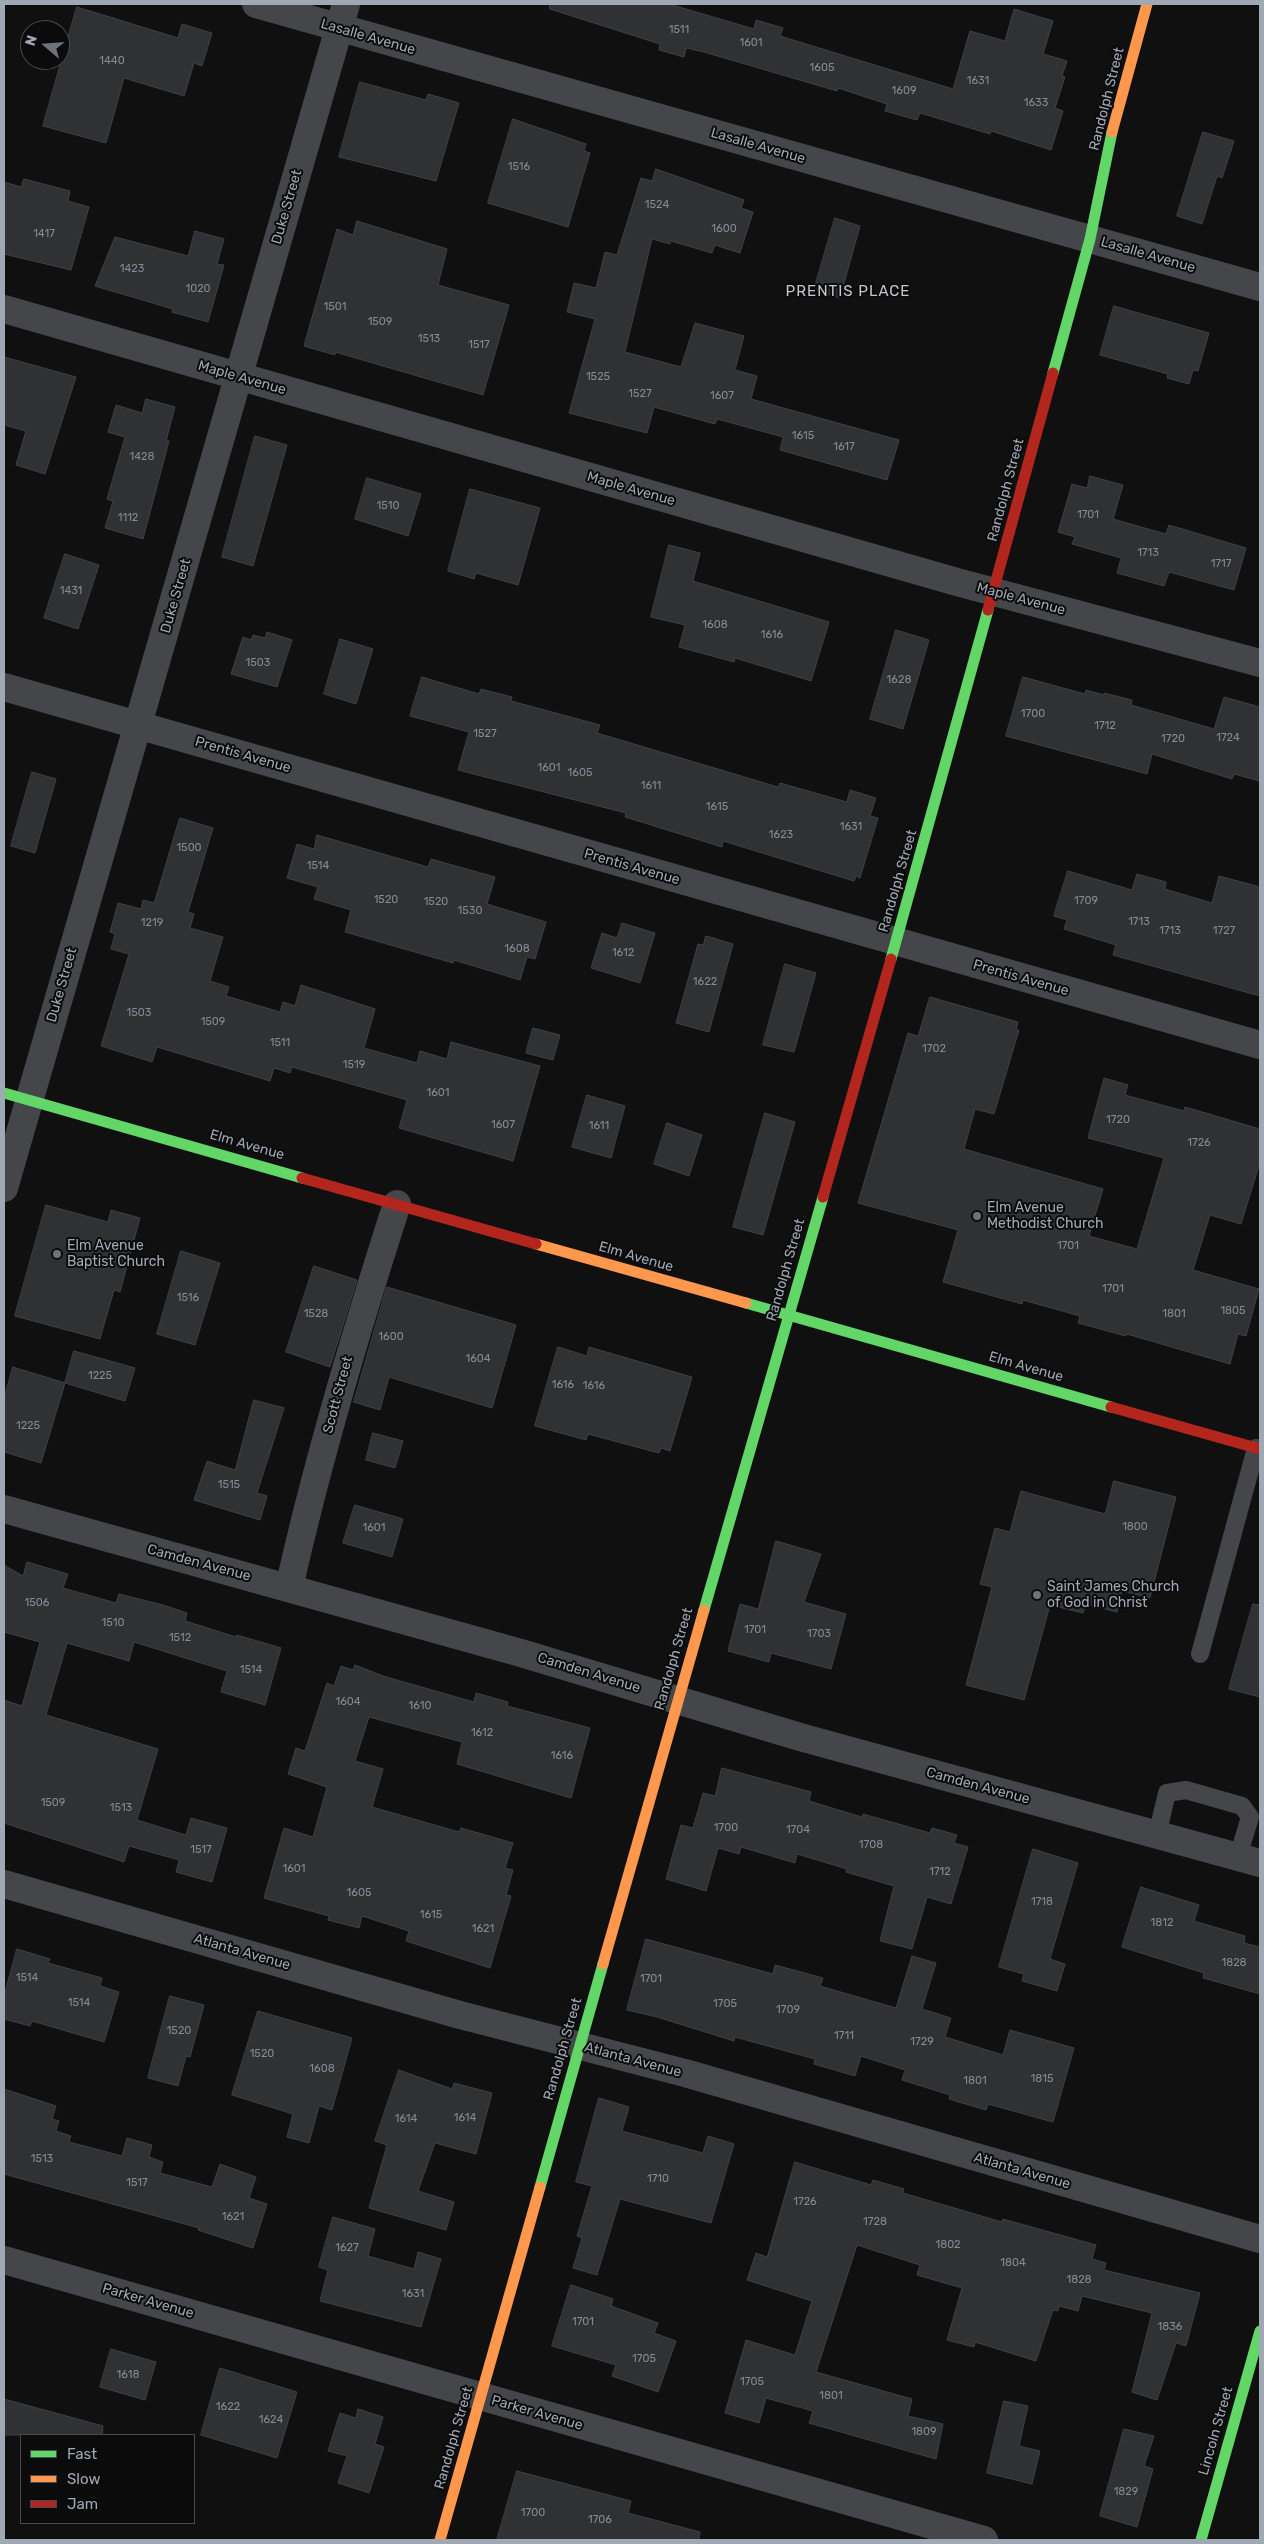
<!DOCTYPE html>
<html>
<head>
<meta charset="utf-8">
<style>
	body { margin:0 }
	#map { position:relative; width:1264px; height:2544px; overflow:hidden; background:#101011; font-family:Rubik,sans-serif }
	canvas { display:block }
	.frame { position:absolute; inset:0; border:5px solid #a0a8b3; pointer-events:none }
	.legend { position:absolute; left:20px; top:2434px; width:175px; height:90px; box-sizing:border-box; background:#0b0b0c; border:1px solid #474a4f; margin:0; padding:6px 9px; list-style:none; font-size:15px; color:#a0a8b3 }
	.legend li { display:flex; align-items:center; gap:10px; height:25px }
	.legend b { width:25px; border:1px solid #474a4f }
	.north { position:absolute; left:20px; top:20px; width:50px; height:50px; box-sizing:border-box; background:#0b0b0c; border:1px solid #474a4f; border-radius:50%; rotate:288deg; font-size:14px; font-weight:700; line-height:20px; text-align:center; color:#a0a8b3 }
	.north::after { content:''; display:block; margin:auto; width:18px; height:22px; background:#6e737a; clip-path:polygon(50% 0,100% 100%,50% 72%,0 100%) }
</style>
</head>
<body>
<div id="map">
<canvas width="1264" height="2544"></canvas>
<div class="frame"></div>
<ul class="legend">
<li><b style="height:6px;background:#63d668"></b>Fast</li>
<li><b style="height:6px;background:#ff974d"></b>Slow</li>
<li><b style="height:6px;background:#b3261e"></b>Jam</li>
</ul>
<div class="north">N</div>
</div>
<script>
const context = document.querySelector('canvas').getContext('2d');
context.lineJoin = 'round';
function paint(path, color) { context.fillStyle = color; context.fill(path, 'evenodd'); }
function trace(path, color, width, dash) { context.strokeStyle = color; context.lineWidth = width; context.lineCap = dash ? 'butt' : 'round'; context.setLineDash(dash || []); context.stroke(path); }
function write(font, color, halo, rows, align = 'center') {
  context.font = font + ' Rubik,sans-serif'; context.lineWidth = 4; context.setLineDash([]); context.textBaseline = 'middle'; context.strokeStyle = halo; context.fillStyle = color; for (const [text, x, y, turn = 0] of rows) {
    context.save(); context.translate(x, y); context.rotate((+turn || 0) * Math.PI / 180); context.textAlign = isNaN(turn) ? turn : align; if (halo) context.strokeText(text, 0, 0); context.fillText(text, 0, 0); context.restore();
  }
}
const building = new Path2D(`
	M 550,4 L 669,4 L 754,29 L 756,20 L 783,28 L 780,36 L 953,89 L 970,31 L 1005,41 L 1014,9 L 1053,21 L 1043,54 L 1067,61 L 1062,76 L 1065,77 L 1055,108 L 1063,111 L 1051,150 L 991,131 L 990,134 L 920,113 L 917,120 L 885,111 L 887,104 L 838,88 L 837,91 L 704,52 L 686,48 L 684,57 L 659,50 L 660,44 L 550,9 Z
	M 77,7 L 178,38 L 182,24 L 212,33 L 202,66 L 194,63 L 184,96 L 124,78 L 106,143 L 43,126 Z
	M 360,82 L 426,100 L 428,94 L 459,103 L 436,181 L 339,157 Z
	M 513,119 L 586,144 L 584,151 L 590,153 L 568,227 L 488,203 Z
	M 1203,132 L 1234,141 L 1222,178 L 1217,176 L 1202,224 L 1177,216 Z
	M 656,169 L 744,200 L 741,208 L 753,212 L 740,253 L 715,245 L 712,253 L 671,241 L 670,244 L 652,239 L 625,352 L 681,367 L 695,323 L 744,336 L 735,370 L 757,376 L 751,399 L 899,440 L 887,480 L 780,450 L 783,437 L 717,419 L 715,424 L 654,407 L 647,433 L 569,413 L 595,319 L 567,312 L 574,283 L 596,288 L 605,252 L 617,255 L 641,178 L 652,181 Z
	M 24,179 L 70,191 L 68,201 L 89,207 L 71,270 L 4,254 L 4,182 L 21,187 Z
	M 835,218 L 860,226 L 840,298 L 814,290 Z
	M 357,221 L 447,249 L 438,285 L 509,305 L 483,395 L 335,352 L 335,355 L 304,346 L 337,229 L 353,235 Z
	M 195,231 L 224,239 L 217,264 L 224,265 L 208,322 L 172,312 L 173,309 L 95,286 L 115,237 L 188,256 Z
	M 1114,306 L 1209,333 L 1198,371 L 1193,370 L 1189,384 L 1167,378 L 1168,374 L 1100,355 Z
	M 4,357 L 76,377 L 45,474 L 16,465 L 26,431 L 4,425 Z
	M 146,399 L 175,407 L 166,441 L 169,441 L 143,539 L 105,528 L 113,501 L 107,499 L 125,437 L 108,432 L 116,405 L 142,413 Z
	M 255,436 L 287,445 L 253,566 L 222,557 Z
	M 1090,476 L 1123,485 L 1113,519 L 1166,534 L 1169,525 L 1246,548 L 1234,590 L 1169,572 L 1164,586 L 1117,573 L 1121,558 L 1072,544 L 1075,537 L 1058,532 L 1072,484 L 1087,488 Z
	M 367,478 L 421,494 L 408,536 L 355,519 Z
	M 470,489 L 540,508 L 518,585 L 476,573 L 474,579 L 448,571 Z
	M 669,545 L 700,553 L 693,581 L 829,622 L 811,681 L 735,658 L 734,662 L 679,647 L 685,625 L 651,617 Z
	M 65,554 L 99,565 L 78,629 L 44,618 Z
	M 896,630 L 929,640 L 903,729 L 870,719 Z
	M 267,632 L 292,640 L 277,687 L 231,674 L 243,637 L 251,640 L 253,635 L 265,638 Z
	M 340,639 L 373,649 L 356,704 L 324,694 Z
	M 422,677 L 479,694 L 481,689 L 512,697 L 511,701 L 600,725 L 597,733 L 778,787 L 780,783 L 847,802 L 850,790 L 876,798 L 870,816 L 878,818 L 860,878 L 856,876 L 854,881 L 723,841 L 722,847 L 625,817 L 626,813 L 458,770 L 469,732 L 410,716 Z
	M 1023,677 L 1085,694 L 1086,690 L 1104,695 L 1104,693 L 1132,700 L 1131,705 L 1214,729 L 1224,697 L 1260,707 L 1260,781 L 1234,774 L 1232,779 L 1152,754 L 1147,774 L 1006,736 Z
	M 32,772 L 56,779 L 35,853 L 11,846 Z
	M 180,818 L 213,828 L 188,912 L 194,914 L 190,928 L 223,937 L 210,981 L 229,987 L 226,996 L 280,1012 L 283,1002 L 295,1006 L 301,985 L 375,1009 L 364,1048 L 417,1063 L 420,1051 L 447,1059 L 451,1042 L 540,1066 L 513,1161 L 399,1128 L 407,1100 L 292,1067 L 290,1073 L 274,1068 L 270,1081 L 157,1047 L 152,1062 L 101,1046 L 129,954 L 111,949 L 115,934 L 110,932 L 118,903 L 141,909 L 143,900 L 154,903 Z
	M 317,835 L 428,867 L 431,859 L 495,877 L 487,904 L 546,922 L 535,959 L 527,957 L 520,980 L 454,960 L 453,963 L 345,932 L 351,910 L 314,899 L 318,887 L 287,878 L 297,844 L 314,849 Z
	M 1068,871 L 1132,890 L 1137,874 L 1166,882 L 1165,889 L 1212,903 L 1219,876 L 1260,887 L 1260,996 L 1113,955 L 1116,945 L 1064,929 L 1067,920 L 1054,916 Z
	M 622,923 L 655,933 L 640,983 L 591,968 L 602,933 L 617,938 Z
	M 706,936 L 733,944 L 709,1032 L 676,1023 L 698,944 L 703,945 Z
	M 785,964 L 816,973 L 794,1052 L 763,1045 Z
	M 930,997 L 1018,1022 L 1016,1030 L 1019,1030 L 994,1114 L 975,1109 L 964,1149 L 1103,1189 L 1089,1236 L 1137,1249 L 1164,1158 L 1088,1138 L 1104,1078 L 1128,1085 L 1125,1095 L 1184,1111 L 1185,1107 L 1260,1129 L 1260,1162 L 1241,1224 L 1210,1215 L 1193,1270 L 1259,1289 L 1246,1336 L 1238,1334 L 1230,1364 L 1127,1334 L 1126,1336 L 1078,1323 L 1080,1316 L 1023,1300 L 1022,1304 L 943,1282 L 958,1230 L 858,1203 L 908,1033 L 918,1036 Z
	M 533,1028 L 560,1035 L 553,1060 L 526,1053 Z
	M 587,1095 L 625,1106 L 611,1158 L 572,1147 Z
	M 765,1113 L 795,1122 L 763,1235 L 733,1227 Z
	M 667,1123 L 702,1135 L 689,1176 L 654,1164 Z
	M 46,1205 L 108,1222 L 111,1210 L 140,1218 L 120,1292 L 114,1290 L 100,1339 L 15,1316 Z
	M 181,1251 L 220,1263 L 195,1345 L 157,1334 Z
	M 314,1266 L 357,1280 L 330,1367 L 286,1352 Z
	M 387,1287 L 516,1325 L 492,1408 L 389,1377 L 380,1410 L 354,1402 Z
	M 558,1347 L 587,1356 L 589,1347 L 692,1377 L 670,1451 L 661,1448 L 659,1453 L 588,1434 L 586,1440 L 535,1426 Z
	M 74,1351 L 135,1368 L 125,1401 L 65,1383 Z
	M 13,1367 L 65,1383 L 41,1463 L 4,1452 L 4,1399 Z
	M 254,1400 L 284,1408 L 257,1493 L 267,1496 L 260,1520 L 194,1500 L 207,1461 L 235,1470 Z
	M 373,1433 L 403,1441 L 395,1468 L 366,1460 Z
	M 1114,1481 L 1176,1497 L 1150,1598 L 1122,1591 L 1117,1612 L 1086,1604 L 1083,1613 L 1050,1605 L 1024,1700 L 966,1685 L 992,1587 L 980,1584 L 995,1528 L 1010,1532 L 1021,1491 L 1105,1514 Z
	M 355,1505 L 403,1519 L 392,1557 L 343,1543 Z
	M 776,1541 L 821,1554 L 804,1602 L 846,1614 L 831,1669 L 771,1653 L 769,1662 L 728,1651 L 740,1604 L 758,1609 Z
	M 27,1562 L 68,1574 L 63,1588 L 116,1603 L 119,1594 L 163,1605 L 187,1613 L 185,1621 L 236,1637 L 237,1635 L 281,1648 L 265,1705 L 221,1692 L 227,1671 L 134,1642 L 129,1661 L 67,1643 L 46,1715 L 158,1749 L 137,1820 L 186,1835 L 191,1818 L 227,1828 L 212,1882 L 176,1872 L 179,1860 L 129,1846 L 124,1862 L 4,1823 L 4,1700 L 22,1706 L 40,1642 L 4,1632 L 4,1565 L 23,1576 Z
	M 1253,1604 L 1260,1605 L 1260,1697 L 1229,1689 Z
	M 355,1665 L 383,1676 L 474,1702 L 476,1693 L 508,1702 L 507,1706 L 590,1728 L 571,1798 L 457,1764 L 462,1742 L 369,1717 L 355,1761 L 383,1769 L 372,1807 L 459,1832 L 461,1828 L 513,1843 L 505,1868 L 513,1870 L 506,1895 L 511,1896 L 490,1968 L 406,1941 L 409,1931 L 362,1916 L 359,1928 L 328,1920 L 329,1916 L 264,1898 L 284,1828 L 313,1837 L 327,1787 L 288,1774 L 296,1748 L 305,1751 L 327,1683 L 334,1686 L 341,1666 L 353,1670 Z
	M 722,1768 L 811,1792 L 809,1801 L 862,1817 L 863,1814 L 930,1833 L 932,1828 L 957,1835 L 954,1843 L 968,1847 L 951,1904 L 927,1897 L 912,1949 L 880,1941 L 894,1886 L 846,1872 L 847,1869 L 797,1854 L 795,1863 L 741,1847 L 739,1854 L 718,1848 L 706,1891 L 666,1879 L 681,1825 L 693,1828 L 703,1793 L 715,1796 Z
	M 1033,1849 L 1078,1863 L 1050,1959 L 1065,1964 L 1057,1991 L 1022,1981 L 1024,1974 L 999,1967 Z
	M 1141,1887 L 1199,1905 L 1194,1921 L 1245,1936 L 1244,1943 L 1260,1947 L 1260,1994 L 1203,1978 L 1204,1973 L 1122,1947 Z
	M 646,1939 L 773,1974 L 775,1965 L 823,1978 L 820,1986 L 896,2008 L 912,1956 L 936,1963 L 922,2009 L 951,2018 L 945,2037 L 1003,2055 L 1010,2030 L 1074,2048 L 1053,2122 L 988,2104 L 986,2110 L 949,2099 L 950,2095 L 902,2080 L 905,2070 L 861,2056 L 855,2076 L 814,2064 L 815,2059 L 735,2037 L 734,2041 L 657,2017 L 627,2010 Z
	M 17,1949 L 50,1959 L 48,1963 L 102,1978 L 100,1986 L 119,1992 L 104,2042 L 32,2021 L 30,2026 L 4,2019 L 4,1997 Z
	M 170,1996 L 204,2005 L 190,2057 L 186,2056 L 178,2086 L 148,2078 Z
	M 258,2011 L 352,2038 L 332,2110 L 319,2106 L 309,2143 L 287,2137 L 293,2114 L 232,2095 Z
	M 399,2070 L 452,2089 L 454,2083 L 492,2093 L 476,2154 L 435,2143 L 418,2191 L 454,2202 L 446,2230 L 369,2208 L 387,2145 L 375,2141 Z
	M 4,2089 L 56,2106 L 52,2119 L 59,2121 L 56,2131 L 71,2136 L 69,2142 L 122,2156 L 127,2138 L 152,2145 L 149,2157 L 163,2162 L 160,2173 L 212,2187 L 220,2164 L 256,2177 L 249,2198 L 267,2204 L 253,2248 L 198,2230 L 199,2228 L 4,2174 Z
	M 599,2098 L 629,2107 L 622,2131 L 703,2153 L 708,2136 L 734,2144 L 711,2223 L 620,2199 L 597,2275 L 573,2268 L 582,2238 L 577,2236 L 592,2186 L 576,2182 Z
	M 795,2162 L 871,2185 L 873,2180 L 904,2189 L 903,2193 L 1002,2222 L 1003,2219 L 1096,2245 L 1092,2259 L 1106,2263 L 1104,2270 L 1200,2293 L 1186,2346 L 1176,2343 L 1157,2400 L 1132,2392 L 1152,2313 L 1082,2296 L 1078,2311 L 1059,2306 L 1058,2311 L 1053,2310 L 1036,2361 L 975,2342 L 974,2347 L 947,2340 L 962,2288 L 917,2275 L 920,2265 L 857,2245 L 816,2372 L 912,2399 L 908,2416 L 943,2424 L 936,2459 L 809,2423 L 813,2411 L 766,2398 L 759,2423 L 725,2413 L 746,2340 L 795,2355 L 812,2301 L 747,2280 L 756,2253 L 767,2257 Z
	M 333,2217 L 375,2229 L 368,2256 L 414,2269 L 418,2252 L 441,2259 L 421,2327 L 320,2301 L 328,2270 L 319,2267 Z
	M 571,2285 L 613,2299 L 611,2306 L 658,2323 L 654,2333 L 676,2341 L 658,2392 L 612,2376 L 616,2365 L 552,2346 Z
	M 111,2349 L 156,2362 L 145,2400 L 100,2387 Z
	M 220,2368 L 297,2392 L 277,2458 L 201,2435 Z
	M 4,2399 L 103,2426 L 102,2435 L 4,2435 Z
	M 1004,2401 L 1028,2406 L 1019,2446 L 1040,2451 L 1032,2484 L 987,2473 Z
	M 358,2409 L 383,2417 L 375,2444 L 384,2447 L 369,2493 L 338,2483 L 347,2456 L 328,2451 L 340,2413 L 356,2418 Z
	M 1124,2429 L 1154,2436 L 1144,2466 L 1153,2469 L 1137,2527 L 1100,2516 Z
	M 517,2471 L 631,2501 L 628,2513 L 700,2532 L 699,2540 L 497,2540 Z`);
const lane = new Path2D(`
	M 1200,1654 L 1256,1448
	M 1157,1835 L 1167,1793 L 1186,1790 L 1242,1806 L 1250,1817 L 1238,1857`);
const street = new Path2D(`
	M 256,4 L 1260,287
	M 4,309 L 957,582 L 1260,663
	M 4,687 L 1260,1045
	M 4,1188 L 346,4
	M 4,1509 L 521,1653 L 800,1737 L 1260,1863
	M 289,1588 C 318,1458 356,1331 397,1204
	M 4,1884 L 460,2015 L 685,2073 L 1260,2239
	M 4,2260 L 984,2540`);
const fast = new Path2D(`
	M 1053,373 L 1090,239 L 1112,132
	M 891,959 L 988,610
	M 4,1093 L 302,1178
	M 746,1303 L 1111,1407
	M 704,1610 L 823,1197
	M 540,2187 L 603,1964
	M 1201,2540 L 1260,2331`);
const slow = new Path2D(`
	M 1112,132 L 1147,4
	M 536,1244 L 746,1303
	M 603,1964 L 704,1610
	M 440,2540 L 540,2187`);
const jam = new Path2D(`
	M 988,610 L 1053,373
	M 302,1178 L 536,1244
	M 823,1197 L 891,959
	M 1111,1407 L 1260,1449`);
const markers = [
	[977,1216,5,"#6e737a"],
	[57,1254,5,"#6e737a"],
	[1037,1595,5,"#6e737a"]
];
const numberNames = [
	["1511",679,30],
	["1601",751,43],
	["1440",112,61],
	["1605",822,68],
	["1631",978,81],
	["1609",904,91],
	["1633",1036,103],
	["1516",519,167],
	["1524",657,205],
	["1600",724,229],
	["1417",44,234],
	["1423",132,269],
	["1020",198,289],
	["1501",335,307],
	["1509",380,322],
	["1513",429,339],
	["1517",479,345],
	["1525",598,377],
	["1527",640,394],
	["1607",722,396],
	["1615",803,436],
	["1617",844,447],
	["1428",142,457],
	["1510",388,506],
	["1701",1088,515],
	["1112",128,518],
	["1713",1148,553],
	["1717",1221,564],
	["1431",71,591],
	["1608",715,625],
	["1616",772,635],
	["1503",258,663],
	["1628",899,680],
	["1700",1033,714],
	["1712",1105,726],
	["1527",485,734],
	["1724",1228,738],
	["1720",1173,739],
	["1601",549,768],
	["1605",580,773],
	["1611",651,786],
	["1615",717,807],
	["1631",851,827],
	["1623",781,835],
	["1500",189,848],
	["1514",318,866],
	["1520",386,900],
	["1709",1086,901],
	["1520",436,902],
	["1530",470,911],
	["1713",1139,922],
	["1219",152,923],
	["1713",1170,931],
	["1727",1224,931],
	["1608",517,949],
	["1612",623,953],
	["1622",705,982],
	["1503",139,1013],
	["1509",213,1022],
	["1511",280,1043],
	["1702",934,1049],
	["1519",354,1065],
	["1601",438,1093],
	["1720",1118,1120],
	["1607",503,1125],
	["1611",599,1126],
	["1726",1199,1143],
	["1701",1068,1246],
	["1701",1113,1289],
	["1516",188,1298],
	["1805",1233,1311],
	["1528",316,1314],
	["1801",1174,1314],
	["1600",391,1337],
	["1604",478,1359],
	["1225",100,1376],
	["1616",563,1385],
	["1616",594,1386],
	["1225",28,1426],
	["1515",229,1485],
	["1800",1135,1527],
	["1601",374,1528],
	["1506",37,1603],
	["1510",113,1623],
	["1701",755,1630],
	["1703",819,1634],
	["1512",180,1638],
	["1514",251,1670],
	["1604",348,1702],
	["1610",420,1706],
	["1612",482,1733],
	["1616",562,1756],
	["1509",53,1803],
	["1513",121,1808],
	["1700",726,1828],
	["1704",798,1830],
	["1708",871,1845],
	["1517",201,1850],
	["1601",294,1869],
	["1712",940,1872],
	["1605",359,1893],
	["1718",1042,1902],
	["1615",431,1915],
	["1812",1162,1923],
	["1621",483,1929],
	["1828",1234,1963],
	["1514",27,1978],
	["1701",651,1979],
	["1514",79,2003],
	["1705",725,2004],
	["1709",788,2010],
	["1520",179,2031],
	["1711",844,2036],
	["1729",922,2042],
	["1520",262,2054],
	["1608",322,2069],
	["1815",1042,2079],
	["1801",975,2081],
	["1614",465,2118],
	["1614",406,2119],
	["1513",42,2159],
	["1710",658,2179],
	["1517",137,2183],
	["1726",805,2202],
	["1621",233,2217],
	["1728",875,2222],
	["1802",948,2245],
	["1627",347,2248],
	["1804",1013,2263],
	["1828",1079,2280],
	["1631",413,2294],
	["1701",583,2322],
	["1836",1170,2327],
	["1705",644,2359],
	["1618",128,2375],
	["1705",752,2382],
	["1801",831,2396],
	["1622",228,2407],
	["1624",271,2420],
	["1809",924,2432],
	["1829",1126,2492],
	["1700",533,2513],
	["1706",600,2520]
];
const streetNames = [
	["Lasalle Avenue",368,37,16],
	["Randolph Street",1107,99,-76],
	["Lasalle Avenue",758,146,16],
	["Duke Street",287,207,-74],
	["Lasalle Avenue",1148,255,16],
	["Maple Avenue",242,378,16],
	["Maple Avenue",631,489,16],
	["Randolph Street",1006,490,-75],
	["Duke Street",176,596,-74],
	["Maple Avenue",1021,599,15],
	["Prentis Avenue",243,755,16],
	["Prentis Avenue",632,867,16],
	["Randolph Street",898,881,-74],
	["Prentis Avenue",1021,978,16],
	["Duke Street",62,985,-74],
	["Elm Avenue",247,1145,16],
	["Elm Avenue",636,1257,16],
	["Randolph Street",786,1270,-74],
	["Elm Avenue",1026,1367,16],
	["Scott Street",338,1395,-75],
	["Camden Avenue",199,1563,15],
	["Randolph Street",674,1659,-74],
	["Camden Avenue",589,1673,17],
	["Camden Avenue",978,1786,15],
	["Atlanta Avenue",242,1952,16],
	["Randolph Street",563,2049,-74],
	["Atlanta Avenue",633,2060,15],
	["Atlanta Avenue",1022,2171,16],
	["Parker Avenue",148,2301,16],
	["Parker Avenue",537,2413,16],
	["Lincoln Street",1216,2431,-74],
	["Randolph Street",454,2438,-74]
];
const poiNames = [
	["Elm Avenue",987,1208],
	["Methodist Church",987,1224],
	["Elm Avenue",67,1246],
	["Baptist Church",67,1262],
	["Saint James Church",1047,1587],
	["of God in Christ",1047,1603]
];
const neighbourhoodNames = [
	["PRENTIS PLACE",848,292]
];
paint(building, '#303133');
trace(building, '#3e4145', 1);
trace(lane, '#444649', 18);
trace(street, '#444649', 28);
trace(fast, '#63d668', 11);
trace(slow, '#ff974d', 11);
trace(jam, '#b3261e', 11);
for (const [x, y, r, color] of markers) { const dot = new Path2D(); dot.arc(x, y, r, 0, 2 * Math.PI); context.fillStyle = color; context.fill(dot); trace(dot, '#0b0b0c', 2); }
write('11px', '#848a93', null, numberNames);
write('14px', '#a0a8b3', '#0b0b0c', streetNames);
write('14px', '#a0a8b3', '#0b0b0c', poiNames, 'left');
context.letterSpacing = '1px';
write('15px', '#c1c7ce', '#0b0b0c', neighbourhoodNames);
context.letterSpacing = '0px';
</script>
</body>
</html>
